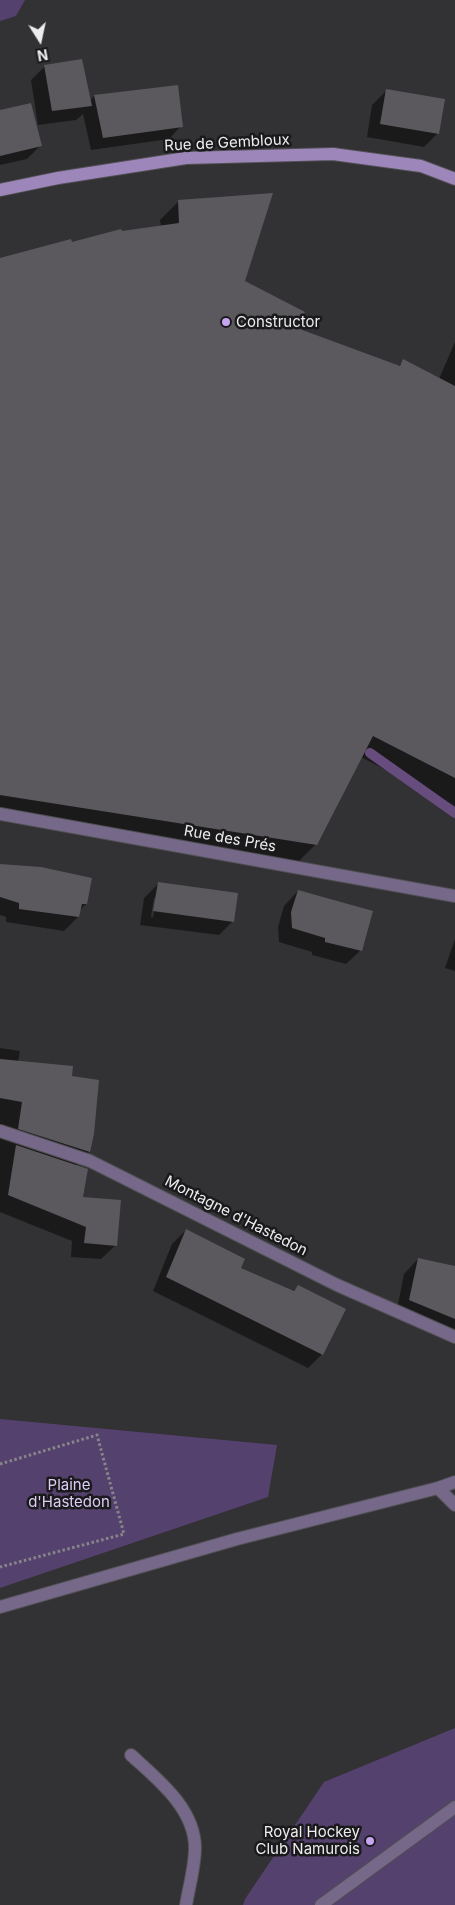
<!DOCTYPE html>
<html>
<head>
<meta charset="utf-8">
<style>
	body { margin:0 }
	#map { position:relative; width:455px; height:1905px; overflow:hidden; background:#323134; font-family:Inter,sans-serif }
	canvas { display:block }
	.north { position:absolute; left:15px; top:15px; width:50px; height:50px; -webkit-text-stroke:4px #1a191b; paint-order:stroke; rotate:170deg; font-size:14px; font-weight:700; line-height:20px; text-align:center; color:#edecee }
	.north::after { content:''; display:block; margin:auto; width:18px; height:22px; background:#edecee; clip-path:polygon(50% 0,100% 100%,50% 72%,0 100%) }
</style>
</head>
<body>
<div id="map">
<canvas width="455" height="1905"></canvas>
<div class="north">N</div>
</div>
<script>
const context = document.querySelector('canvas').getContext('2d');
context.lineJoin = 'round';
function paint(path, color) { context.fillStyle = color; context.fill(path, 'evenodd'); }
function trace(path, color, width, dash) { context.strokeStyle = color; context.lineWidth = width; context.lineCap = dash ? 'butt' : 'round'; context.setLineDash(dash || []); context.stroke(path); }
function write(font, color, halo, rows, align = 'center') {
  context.font = font + ' Inter,sans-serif'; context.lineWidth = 5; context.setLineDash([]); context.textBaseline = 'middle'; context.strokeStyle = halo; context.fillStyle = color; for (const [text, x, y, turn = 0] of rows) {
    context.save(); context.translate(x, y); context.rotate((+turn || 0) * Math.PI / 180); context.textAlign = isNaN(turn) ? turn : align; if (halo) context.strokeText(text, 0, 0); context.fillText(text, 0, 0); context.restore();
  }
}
const green = new Path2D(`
	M 0,0 L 25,0 L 16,16 L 0,21 Z
	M 0,1419 L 277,1445 L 268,1497 L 0,1588 Z
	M 455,1728 L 455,1905 L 243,1905 L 245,1899 L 324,1782 Z`);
const shadow = new Path2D(`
	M 45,66 L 90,101 L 94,96 L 177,86 L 181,126 L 169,139 L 91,150 L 83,114 L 76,120 L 38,125 L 31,80 Z
	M 387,90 L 438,133 L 424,147 L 367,137 L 372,105 Z
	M 0,111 L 40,146 L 27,159 L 0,165 Z
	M 179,201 L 243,281 L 295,329 L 398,367 L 403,361 L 439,379 L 455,342 L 455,806 L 361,757 L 316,844 L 298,862 L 0,815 L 0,260 L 121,232 L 161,227 L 160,220 Z
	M 0,865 L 86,904 L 79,911 L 78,917 L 64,931 L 6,922 L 6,917 L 0,915 Z
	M 158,884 L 233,921 L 219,935 L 140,925 L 144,898 ZM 154,898 L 156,898 L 153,917 L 151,917 Z
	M 298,891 L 361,950 L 346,964 L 312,955 L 312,952 L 279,942 L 278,927 L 284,906 Z
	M 455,939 L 455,971 L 445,968 Z
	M 0,1048 L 20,1051 L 18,1062 L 71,1077 L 93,1134 L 89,1152 L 75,1166 L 82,1198 L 116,1245 L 101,1259 L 71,1257 L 72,1241 L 0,1212 Z
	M 186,1230 L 239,1269 L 292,1292 L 298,1286 L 322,1354 L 308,1368 L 153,1291 L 172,1244 Z
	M 418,1259 L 455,1267 L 455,1338 L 396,1314 L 404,1274 Z`);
const stream = new Path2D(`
	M 370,753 L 455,813`);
const building = new Path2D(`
	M 82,59 L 92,106 L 52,111 L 44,65 Z
	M 178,85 L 183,127 L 103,138 L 94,95 Z
	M 386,89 L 445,99 L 439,134 L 380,124 Z
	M 31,103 L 42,146 L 0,156 L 0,110 Z
	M 273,193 L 245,281 L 305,312 L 297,328 L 400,366 L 403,359 L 455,386 L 455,778 L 373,736 L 317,845 L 0,795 L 0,258 L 71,239 L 72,242 L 121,229 L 122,231 L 179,223 L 178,200 Z
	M 0,864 L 41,867 L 92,878 L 87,904 L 82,904 L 79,917 L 19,909 L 19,903 L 0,897 Z
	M 158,882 L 238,893 L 234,922 L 153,911 Z
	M 298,890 L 373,911 L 362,951 L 325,942 L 325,938 L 292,928 L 291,912 Z
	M 0,1059 L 73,1066 L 72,1076 L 99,1080 L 94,1134 L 90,1152 L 18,1129 L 22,1102 L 0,1098 Z
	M 16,1145 L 88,1169 L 83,1197 L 121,1200 L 117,1246 L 84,1243 L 86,1227 L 8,1195 Z
	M 186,1229 L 245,1259 L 241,1268 L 294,1291 L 298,1285 L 346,1309 L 323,1355 L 166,1277 Z
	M 418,1258 L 455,1266 L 455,1319 L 409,1300 Z`);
const path = new Path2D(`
	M 0,1464 L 97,1435 L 124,1534 L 0,1567`);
const service = new Path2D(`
	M 131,1755 C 157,1779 195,1808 195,1848 C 195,1866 189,1887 186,1905
	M 321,1905 L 455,1807`);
const minor = new Path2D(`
	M 0,814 L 455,896
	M 0,1131 L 90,1161 L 337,1285 L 455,1337
	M 438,1488 L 455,1482
	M 0,1607 L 237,1539 L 438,1488 L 455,1505`);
const secondary = new Path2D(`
	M 0,190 L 58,178 L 186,158 L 333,154 L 421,166 L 455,179`);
const markers = [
	[226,322,5,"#c6a6f0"],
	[370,1841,5,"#c6a6f0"]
];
const streetNames = [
	["Rue de Gembloux",227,143,-3],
	["Rue des Prés",230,839,10],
	["Montagne d'Hastedon",236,1216,27]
];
const poiNames = [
	["Constructor",236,322],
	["Royal Hockey",360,1832,"right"],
	["Club Namurois",360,1849,"right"]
];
const parkNames = [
	["Plaine",69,1485],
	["d'Hastedon",69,1502]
];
paint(green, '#55416e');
paint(shadow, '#0007');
trace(stream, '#674c7e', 10);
paint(building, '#5b595d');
trace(service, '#504f52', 14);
trace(minor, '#504f52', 14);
trace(secondary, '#504f52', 14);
trace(path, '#878689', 3, [2.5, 2.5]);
trace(service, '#756889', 12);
trace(minor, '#756889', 12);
trace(secondary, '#9c86ba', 12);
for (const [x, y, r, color] of markers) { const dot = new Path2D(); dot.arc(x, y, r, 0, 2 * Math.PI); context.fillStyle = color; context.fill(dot); trace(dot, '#1a191b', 2); }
write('15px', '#edecee', '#1a191b', streetNames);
write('15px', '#edecee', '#1a191b', poiNames, 'left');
write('15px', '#decdf7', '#1a191b', parkNames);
</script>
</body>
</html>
